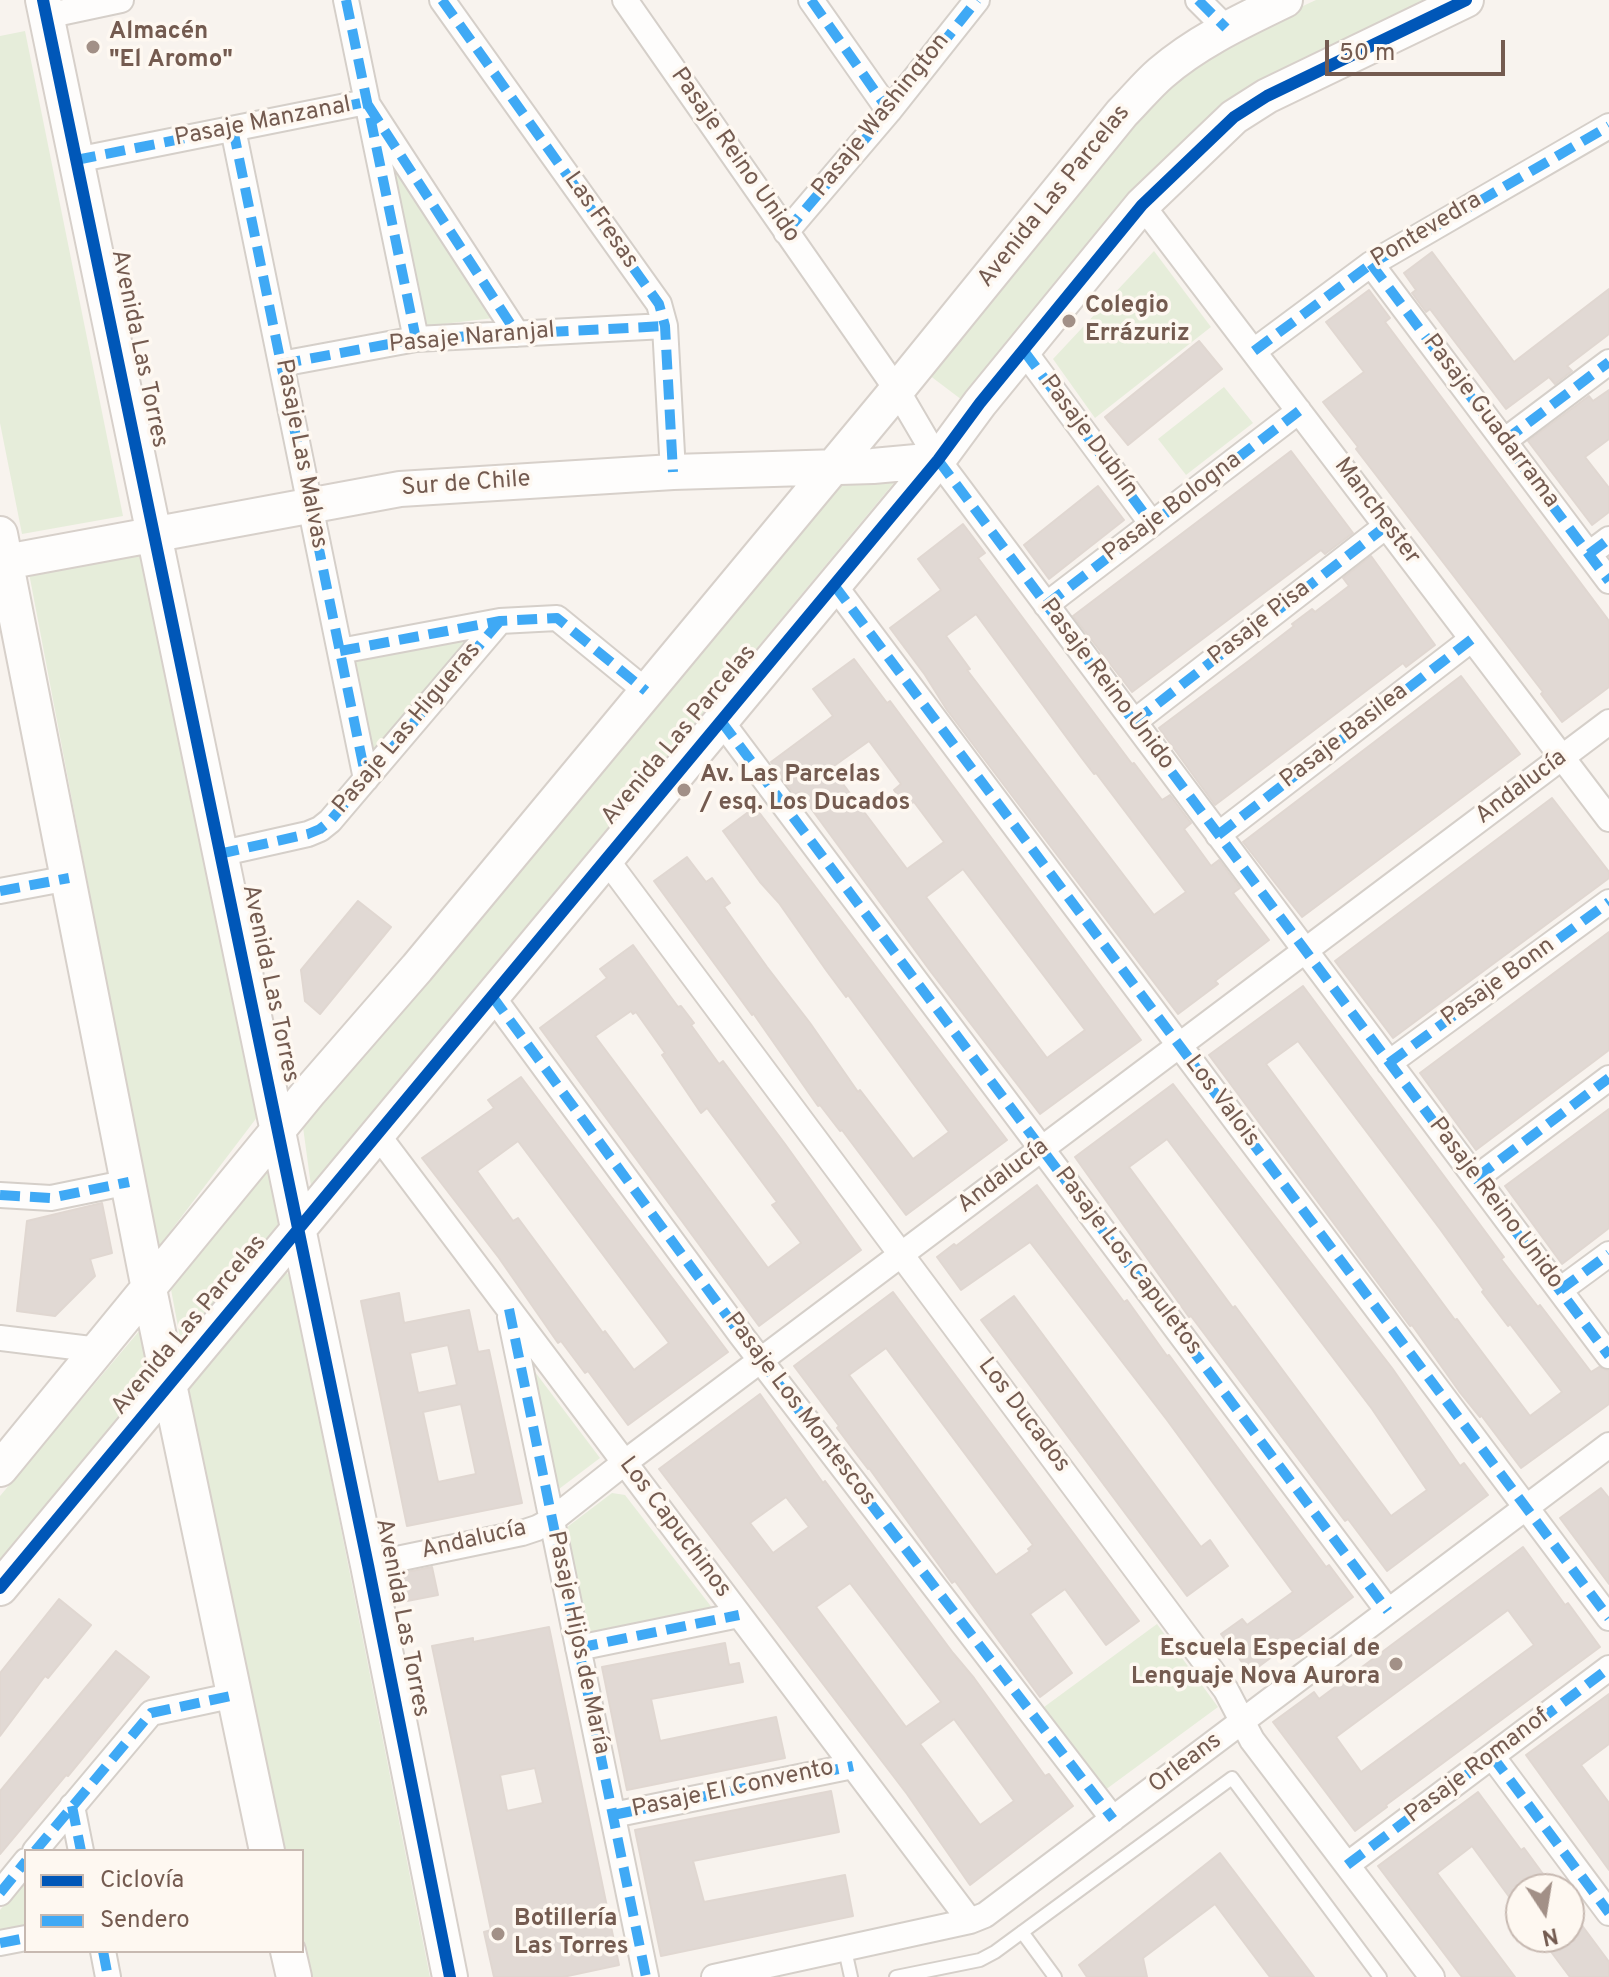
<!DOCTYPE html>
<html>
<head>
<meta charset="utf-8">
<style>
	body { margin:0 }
	#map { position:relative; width:1609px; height:1977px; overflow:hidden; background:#f8f3ee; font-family:Overpass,sans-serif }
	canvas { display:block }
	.legend { position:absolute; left:24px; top:1849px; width:280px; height:104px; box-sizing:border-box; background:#fef8f1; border:2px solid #c7b9b1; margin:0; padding:10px 14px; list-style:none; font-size:24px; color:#745b50 }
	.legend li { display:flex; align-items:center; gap:16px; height:40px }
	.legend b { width:40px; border:2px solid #c7b9b1 }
	.north { position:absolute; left:1505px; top:1873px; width:80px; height:80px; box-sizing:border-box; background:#fef8f1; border:2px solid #c7b9b1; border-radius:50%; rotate:168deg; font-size:22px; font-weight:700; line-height:32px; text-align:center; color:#745b50 }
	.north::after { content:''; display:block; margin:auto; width:28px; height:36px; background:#a29087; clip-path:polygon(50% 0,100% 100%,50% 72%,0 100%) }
	.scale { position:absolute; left:1325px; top:40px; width:180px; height:36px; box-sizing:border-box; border:4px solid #745b50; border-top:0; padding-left:10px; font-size:24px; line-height:28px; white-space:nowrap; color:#745b50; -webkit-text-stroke:6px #fef8f1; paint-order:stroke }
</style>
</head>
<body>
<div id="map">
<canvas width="1609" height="1977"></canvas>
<ul class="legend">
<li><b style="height:10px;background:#0057b8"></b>Ciclovía</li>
<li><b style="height:10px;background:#3fa9f5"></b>Sendero</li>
</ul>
<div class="north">N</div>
<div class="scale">50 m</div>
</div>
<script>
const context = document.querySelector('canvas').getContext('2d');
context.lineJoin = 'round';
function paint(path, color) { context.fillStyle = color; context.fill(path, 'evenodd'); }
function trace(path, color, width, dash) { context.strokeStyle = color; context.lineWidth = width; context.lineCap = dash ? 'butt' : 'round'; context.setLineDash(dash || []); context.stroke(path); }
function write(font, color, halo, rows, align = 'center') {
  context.font = font + ' Overpass,sans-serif'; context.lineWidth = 7; context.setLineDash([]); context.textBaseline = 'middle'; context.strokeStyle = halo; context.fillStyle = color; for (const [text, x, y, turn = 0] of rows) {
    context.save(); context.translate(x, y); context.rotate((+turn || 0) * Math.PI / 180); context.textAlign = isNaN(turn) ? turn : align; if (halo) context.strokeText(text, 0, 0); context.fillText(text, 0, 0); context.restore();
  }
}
const green = new Path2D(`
	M 1316,0 L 1437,0 L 1258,87 L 966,403 L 929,375 L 1155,100 C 1201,54 1258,27 1316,0 Z
	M 25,31 L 123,516 L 22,534 L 0,423 L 0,36 Z
	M 387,151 L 494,318 L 426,326 Z
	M 1154,251 L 1211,327 L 1095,418 L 1053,359 Z
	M 1224,387 L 1253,423 L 1186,475 L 1158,439 Z
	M 898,478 L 311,1186 L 303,1127 L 841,481 Z
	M 139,548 L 261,1112 L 157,1249 L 29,573 Z
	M 473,638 L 373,762 L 355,662 Z
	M 273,1162 L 288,1230 L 182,1348 L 170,1284 Z
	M 284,1270 L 291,1277 L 430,1977 L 312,1977 L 302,1931 L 302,1851 L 285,1851 L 186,1381 Z
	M 140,1330 L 159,1371 L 0,1561 L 0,1496 Z
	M 523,1356 L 600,1458 L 555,1492 Z
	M 612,1493 L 625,1495 L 713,1609 L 586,1636 L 562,1531 Z
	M 1157,1624 L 1218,1707 L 1101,1793 L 1040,1710 Z
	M 26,1878 L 26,1929 L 0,1934 L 0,1910 Z`);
const building = new Path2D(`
	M 1432,252 L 1514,362 L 1609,289 L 1609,334 L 1567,366 L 1572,371 L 1555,384 L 1549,377 L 1506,409 L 1430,309 L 1426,312 L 1412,293 L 1416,290 L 1404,273 Z
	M 1369,290 L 1390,318 L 1385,322 L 1609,621 L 1609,687 L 1562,722 L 1541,694 L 1543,692 L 1356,449 L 1358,447 L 1323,402 L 1364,372 L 1326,322 Z
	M 1199,341 L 1222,369 L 1128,445 L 1105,417 Z
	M 1609,390 L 1609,439 L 1585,457 L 1609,488 L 1609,512 L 1592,525 L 1528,441 L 1589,396 L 1593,401 Z
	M 1291,451 L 1353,533 L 1325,554 L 1321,550 L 1132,692 L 1073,616 Z
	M 1098,486 L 1124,520 L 1049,579 L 1024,545 Z
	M 963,524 L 985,553 L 978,558 L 1132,764 L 1134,763 L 1162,800 L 1170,795 L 1191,823 L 1184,829 L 1211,866 L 1219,860 L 1240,888 L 1233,893 L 1269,940 L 1215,981 L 1218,984 L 1178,1014 L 947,710 L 925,675 L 890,628 L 941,590 L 918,559 ZM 976,614 L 1081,757 L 1094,774 L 1096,773 L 1186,892 L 1154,915 L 967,670 L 970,669 L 946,636 Z
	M 1371,556 L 1435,645 L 1406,667 L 1403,663 L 1215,805 L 1159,728 L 1250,660 L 1294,626 L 1292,624 L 1312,609 L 1315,612 L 1349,586 L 1343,578 Z
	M 854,659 L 887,703 L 890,701 L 1141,1040 L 1040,1114 L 931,972 L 799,792 L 795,795 L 771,762 L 833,716 L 813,689 ZM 869,741 L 901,784 L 894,790 L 906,807 L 914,802 L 944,842 L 907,869 L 831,768 ZM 963,869 L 1085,1030 L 1047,1058 L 926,897 Z
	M 1461,676 L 1520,754 L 1302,917 L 1243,842 Z
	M 1552,798 L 1609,872 L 1609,878 L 1393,1038 L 1335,961 Z
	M 755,807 L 1007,1140 L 906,1215 L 842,1130 L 840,1131 L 820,1105 L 818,1106 L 753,1013 L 752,1015 L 654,881 L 687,857 L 706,882 L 712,878 L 730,903 L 724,907 L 767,967 L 810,1023 L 858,1092 L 860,1090 L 913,1159 L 949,1132 L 848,995 L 846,997 L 826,970 L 779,903 L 760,882 L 723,831 Z
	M 358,901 L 391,927 L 320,1014 L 305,1001 L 301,970 Z
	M 1609,932 L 1609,1050 L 1476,1150 L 1420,1073 Z
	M 633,945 L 678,1007 L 681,1006 L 694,1023 L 691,1025 L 719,1064 L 723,1061 L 785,1144 L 861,1250 L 759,1326 L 540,1028 L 607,978 L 600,969 ZM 631,1011 L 633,1014 L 636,1012 L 665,1053 L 662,1055 L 701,1113 L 707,1108 L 777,1202 L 772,1205 L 801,1243 L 768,1268 L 595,1036 Z
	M 1303,986 L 1504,1257 L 1501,1259 L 1538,1307 L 1540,1305 L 1591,1372 L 1599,1367 L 1609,1371 L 1609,1404 L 1521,1468 L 1481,1415 L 1480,1417 L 1459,1391 L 1412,1325 L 1410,1326 L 1209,1055 ZM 1298,1041 L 1440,1229 L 1484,1290 L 1482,1292 L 1508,1326 L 1510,1324 L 1562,1392 L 1530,1416 L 1457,1319 L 1455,1320 L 1266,1064 Z
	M 521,1077 L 728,1352 L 628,1425 L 588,1371 L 585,1373 L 561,1341 L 558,1343 L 499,1258 L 422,1158 L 494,1108 L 488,1100 ZM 518,1141 L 669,1343 L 634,1370 L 605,1331 L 603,1333 L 518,1218 L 513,1221 L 477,1171 Z
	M 1173,1084 L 1392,1368 L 1460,1466 L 1464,1463 L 1488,1495 L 1387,1571 L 1348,1519 L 1345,1521 L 1191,1316 L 1189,1317 L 1075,1157 ZM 1167,1139 L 1372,1409 L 1427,1490 L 1391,1516 L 1235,1306 L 1233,1308 L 1129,1167 Z
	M 1609,1109 L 1609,1228 L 1562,1264 L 1505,1186 Z
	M 1037,1185 L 1124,1302 L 1127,1300 L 1167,1356 L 1169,1355 L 1326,1567 L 1329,1565 L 1353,1597 L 1250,1673 L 1221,1634 L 1242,1619 L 1247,1625 L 1293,1592 L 1167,1420 L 1030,1242 L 961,1290 L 937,1257 L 954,1244 L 956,1246 Z
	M 102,1203 L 112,1253 L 90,1259 L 95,1276 L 55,1316 L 17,1311 L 27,1221 Z
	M 893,1292 L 1139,1621 L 1106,1645 L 1065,1589 L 1030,1614 L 1072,1673 L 1040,1697 L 955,1581 L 952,1583 L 869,1468 L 868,1469 L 855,1452 L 837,1428 L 839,1426 L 794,1366 ZM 886,1348 L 1033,1545 L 1028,1549 L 1030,1551 L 996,1575 L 849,1375 Z
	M 399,1293 L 404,1323 L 469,1310 L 478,1352 L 489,1350 L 522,1503 L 407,1526 L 361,1301 ZM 448,1345 L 457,1385 L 418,1393 L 410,1353 ZM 461,1404 L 476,1474 L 438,1482 L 423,1412 Z
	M 1014,1296 L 1201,1547 L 1210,1540 L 1228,1566 L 1187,1596 L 981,1320 Z
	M 760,1394 L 823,1483 L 825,1481 L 953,1653 L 974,1678 L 1045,1776 L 1049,1774 L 1073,1806 L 970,1885 L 907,1794 L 659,1469 ZM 786,1497 L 809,1527 L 773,1553 L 750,1523 ZM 850,1583 L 941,1702 L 906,1727 L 816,1607 ZM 954,1719 L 1014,1801 L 980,1825 L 920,1744 Z
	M 1601,1488 L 1609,1498 L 1609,1584 L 1560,1518 Z
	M 1523,1547 L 1565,1605 L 1568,1603 L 1600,1647 L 1386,1805 L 1387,1807 L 1355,1831 L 1273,1722 L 1314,1692 L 1319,1699 ZM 1508,1610 L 1534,1645 L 1361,1772 L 1336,1737 Z
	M 432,1567 L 438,1595 L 402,1602 L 397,1574 Z
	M 59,1599 L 91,1625 L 48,1678 L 45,1676 L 0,1736 L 0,1673 Z
	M 549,1627 L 619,1965 L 563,1977 L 494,1977 L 484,1932 L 491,1930 L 432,1646 L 473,1638 L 473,1642 ZM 535,1768 L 543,1803 L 507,1811 L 500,1775 Z
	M 725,1643 L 729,1665 L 739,1663 L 743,1682 L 651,1699 L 660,1741 L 776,1717 L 785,1758 L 627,1790 L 602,1667 Z
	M 116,1651 L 149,1677 L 68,1776 L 66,1775 L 0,1854 L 0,1791 Z
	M 1609,1694 L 1609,1744 L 1581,1765 L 1609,1803 L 1609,1870 L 1526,1755 Z
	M 831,1791 L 839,1832 L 693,1861 L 704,1902 L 845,1875 L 853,1916 L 661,1956 L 635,1830 Z
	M 1478,1792 L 1521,1850 L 1524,1848 L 1554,1889 L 1521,1889 L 1521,1913 L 1472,1846 L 1437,1873 L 1515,1977 L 1462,1977 L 1378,1866 Z
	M 1220,1853 L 1314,1977 L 1270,1977 L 1215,1904 L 1143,1958 L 1147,1977 L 1087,1977 L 1079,1965 Z
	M 1569,1908 L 1609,1962 L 1609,1977 L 1570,1977 L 1540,1937 L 1569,1937 Z`);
const lane = new Path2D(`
	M 1022,1932 L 1055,1977
	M 845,1950 L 851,1977
	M 896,1977 L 980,1960 L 995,1952 L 1232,1778 L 1380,1977`);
const street = new Path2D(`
	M 346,0 L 416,339
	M 442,0 L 659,304 L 665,326 L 673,472
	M 625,0 L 897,390 L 938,460 L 1609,1356
	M 811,0 L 889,111
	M 1198,0 L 1226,28
	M 46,16 L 121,0
	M 233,129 L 366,779
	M 76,160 L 366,102 L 517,334
	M 1142,205 L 1609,819
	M 786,232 L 889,111 L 977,0
	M 1371,264 L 1609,581
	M 1024,351 L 1152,524
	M 1254,351 L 1371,264 L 1609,126
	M 281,364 L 416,339 L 665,326
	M 1504,441 L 1609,362
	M 1589,554 L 1609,539
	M 834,585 L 1609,1618
	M 1046,605 L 1299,411
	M 340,651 L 500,621 L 557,618 L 646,691
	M 721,721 L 1388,1611
	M 1134,722 L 1386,526
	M 1218,835 L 1472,639
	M 219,854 L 308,834 L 320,829 L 330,821 L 500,621
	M 606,859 L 1226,1690 L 1252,1740 L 1432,1977
	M 0,891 L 69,878
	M 492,996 L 741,1335 L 1113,1819
	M 1389,1063 L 1609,902
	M 377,1134 L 970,1921
	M 1476,1178 L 1609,1078
	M 0,1195 L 51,1198 L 129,1182
	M 1560,1290 L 1609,1254
	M 510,1317 L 646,1977
	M 0,1338 L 99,1350
	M 368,1565 L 522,1533 L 537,1528 L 552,1520 L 624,1463 L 1609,722
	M 578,1648 L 739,1615
	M 1492,1756 L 1609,1913
	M 72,1806 L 81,1851
	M 613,1815 L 853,1766
	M 35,1851 L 151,1713 L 235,1695
	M 1347,1865 L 1609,1668
	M 0,1893 L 26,1861
	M 0,1943 L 26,1938
	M 103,1951 L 108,1977
	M 714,1977 L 970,1921 L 985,1915 L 1609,1445`);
const secondary = new Path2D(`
	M 43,0 L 368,1565 L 450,1977
	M 0,534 L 149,1289 L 267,1851
	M 0,563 L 400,489 L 673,472 L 873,466 L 938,460
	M 0,1469 L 310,1091 L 417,968 L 897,390 L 1122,113 C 1135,100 1147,85 1161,73 C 1198,41 1242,21 1285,0
	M 0,1588 L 938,460 L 980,403 L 1142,205 L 1234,117 L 1267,96 L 1466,0
	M 288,1951 L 294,1977`);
const quiet = new Path2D(`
	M 346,0 L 416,339
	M 442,0 L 659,304 L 665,326 L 673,472
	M 811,0 L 889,111
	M 1198,0 L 1226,28
	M 233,129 L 366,779
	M 76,160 L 366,102 L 517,334
	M 786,232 L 889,111 L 977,0
	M 1371,264 L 1609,581
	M 1024,351 L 1152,524
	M 1254,351 L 1371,264 L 1609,126
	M 281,364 L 416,339 L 665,326
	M 1504,441 L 1609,362
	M 938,460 L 1609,1356
	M 1589,554 L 1609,539
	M 834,585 L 1609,1618
	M 1046,605 L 1299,411
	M 340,651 L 500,621 L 557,618 L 646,691
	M 721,721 L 1388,1611
	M 1134,722 L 1386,526
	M 1218,835 L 1472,639
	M 219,854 L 308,834 L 320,829 L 330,821 L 500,621
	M 0,891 L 69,878
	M 492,996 L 741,1335 L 1113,1819
	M 1389,1063 L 1609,902
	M 1476,1178 L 1609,1078
	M 0,1195 L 51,1198 L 129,1182
	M 1560,1290 L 1609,1254
	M 509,1309 L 646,1977
	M 578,1648 L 739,1615
	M 1492,1756 L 1609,1913
	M 72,1806 L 81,1851
	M 613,1815 L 853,1766
	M 35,1851 L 151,1713 L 235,1695
	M 1347,1865 L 1609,1668
	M 0,1893 L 26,1861
	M 0,1943 L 26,1938
	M 103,1951 L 108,1977`);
const cycleway = new Path2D(`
	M 43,0 L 368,1565 L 450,1977
	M 0,1588 L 938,460 L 980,403 L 1142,205 L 1234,117 L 1267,96 L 1466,0`);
const markers = [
	[93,47,8,"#a29087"],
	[1069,321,8,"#a29087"],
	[684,790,8,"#a29087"],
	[1396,1664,8,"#a29087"],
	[498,1934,8,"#a29087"]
];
const poiNames = [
	["Almacén",109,33],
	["\"El Aromo\"",109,61],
	["Colegio",1085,307],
	["Errázuriz",1085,335],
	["Av. Las Parcelas",700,776],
	["/ esq. Los Ducados",700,804],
	["Escuela Especial de",1380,1650,"right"],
	["Lenguaje Nova Aurora",1380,1678,"right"],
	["Botillería",514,1920],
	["Las Torres",514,1948]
];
const streetNames = [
	["Pasaje Washington",882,116,-51],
	["Pasaje Manzanal",263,123,-11],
	["Pasaje Reino Unido",734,156,55],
	["Avenida Las Parcelas",1055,197,-51],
	["Las Fresas",600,221,55],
	["Pontevedra",1427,231,-31],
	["Pasaje Naranjal",472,339,-5],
	["Avenida Las Torres",138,349,78],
	["Pasaje Guadarrama",1490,422,53],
	["Pasaje Dublín",1088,437,53],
	["Pasaje Las Malvas",300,454,79],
	["Sur de Chile",466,485,-4],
	["Pasaje Bologna",1173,508,-37],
	["Manchester",1376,512,53],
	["Pasaje Pisa",1260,624,-38],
	["Pasaje Reino Unido",1106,685,53],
	["Pasaje Las Higueras",408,729,-50],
	["Avenida Las Parcelas",680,736,-50],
	["Pasaje Basilea",1345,737,-38],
	["Andalucía",1522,788,-37],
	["Pasaje Bonn",1499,983,-36],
	["Avenida Las Torres",269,984,78],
	["Los Valois",1221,1102,53],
	["Andalucía",1004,1177,-37],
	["Pasaje Reino Unido",1495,1204,53],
	["Pasaje Los Capuletos",1127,1262,53],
	["Avenida Las Parcelas",190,1326,-50],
	["Pasaje Los Montescos",799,1410,53],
	["Los Ducados",1023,1416,53],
	["Los Capuchinos",674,1528,53],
	["Andalucía",474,1541,-13],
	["Avenida Las Torres",401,1618,79],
	["Pasaje Hijos de María",577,1643,78],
	["Orleans",1186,1764,-37],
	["Pasaje Romanof",1478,1767,-37],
	["Pasaje El Convento",733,1790,-12]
];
paint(green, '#e6edda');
paint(building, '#e1d9d4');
trace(building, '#e0d7d1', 2);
trace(lane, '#d5cfc9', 16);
trace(street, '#d5cfc9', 28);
trace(secondary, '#d7d0ca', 38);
trace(lane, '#fefdfc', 12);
trace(street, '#fefdfc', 24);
trace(secondary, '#fefdfc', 34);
trace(quiet, '#3fa9f5', 10, [20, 10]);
trace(cycleway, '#0057b8', 12);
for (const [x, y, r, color] of markers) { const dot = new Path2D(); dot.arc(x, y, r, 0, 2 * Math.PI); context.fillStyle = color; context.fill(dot); trace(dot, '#fef8f1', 3); }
write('bold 24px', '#745b50', '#fef8f1', poiNames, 'left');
write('24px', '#745b50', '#fef8f1', streetNames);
</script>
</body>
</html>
